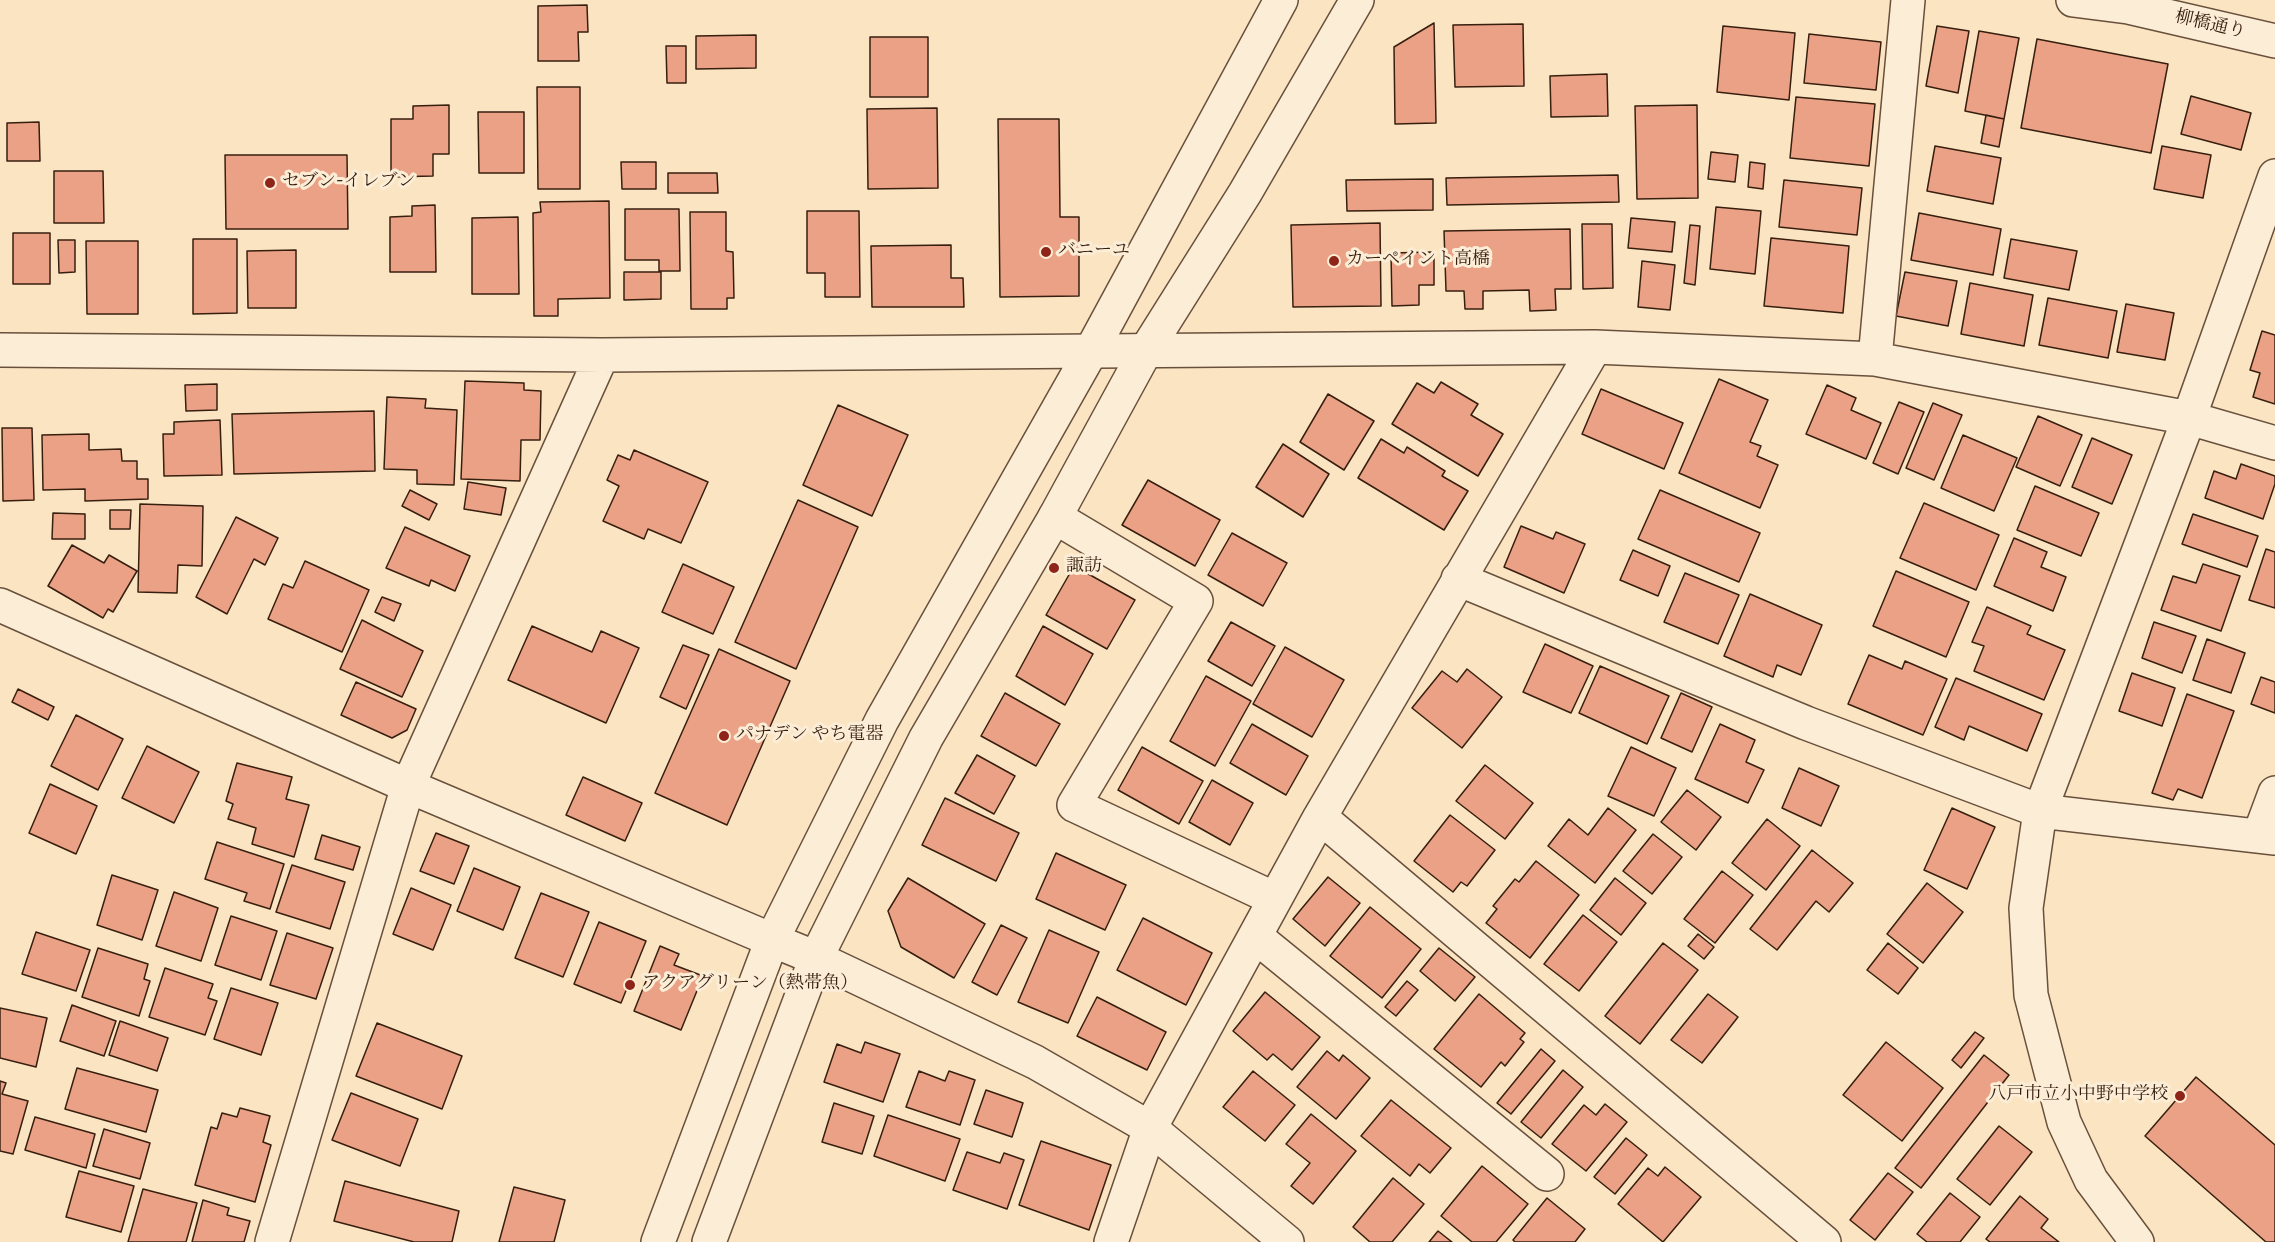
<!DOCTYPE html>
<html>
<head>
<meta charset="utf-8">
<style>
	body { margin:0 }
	canvas { display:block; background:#fbe4c1 }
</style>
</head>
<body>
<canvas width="2275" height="1242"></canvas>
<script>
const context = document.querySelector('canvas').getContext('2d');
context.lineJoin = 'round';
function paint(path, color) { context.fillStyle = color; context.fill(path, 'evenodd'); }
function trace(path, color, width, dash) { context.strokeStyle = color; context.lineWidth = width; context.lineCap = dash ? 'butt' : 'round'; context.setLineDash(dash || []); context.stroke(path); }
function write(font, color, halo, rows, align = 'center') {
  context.font = font + ' Vollkorn,"Noto Serif JP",serif'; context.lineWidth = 6; context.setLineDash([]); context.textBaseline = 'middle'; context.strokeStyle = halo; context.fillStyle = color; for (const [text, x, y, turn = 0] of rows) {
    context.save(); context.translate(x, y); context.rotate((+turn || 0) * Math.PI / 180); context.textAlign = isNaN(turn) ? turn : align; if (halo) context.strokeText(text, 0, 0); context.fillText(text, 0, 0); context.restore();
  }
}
const building = new Path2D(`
	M 587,5 L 588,32 L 578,32 L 579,61 L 538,61 L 538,6 Z
	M 1434,23 L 1436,123 L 1395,124 L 1394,47 Z
	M 1523,24 L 1524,86 L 1455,87 L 1453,25 Z
	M 1723,26 L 1795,33 L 1789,100 L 1717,92 Z
	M 1937,26 L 1969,31 L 1958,93 L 1926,86 Z
	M 1979,31 L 2019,38 L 2004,119 L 1965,111 Z
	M 1809,34 L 1881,42 L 1876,90 L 1804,83 Z
	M 756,35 L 756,68 L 696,69 L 696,36 Z
	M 870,37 L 928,37 L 928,97 L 870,97 Z
	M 2037,39 L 2168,64 L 2151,153 L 2021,128 Z
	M 666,46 L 686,46 L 686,83 L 667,83 Z
	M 1607,74 L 1608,116 L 1551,117 L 1550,76 Z
	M 537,87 L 580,87 L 580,189 L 538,189 Z
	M 2191,96 L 2251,113 L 2241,150 L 2181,134 Z
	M 1796,97 L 1875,104 L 1869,166 L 1790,158 Z
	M 449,105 L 449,154 L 433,154 L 433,176 L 391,177 L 391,119 L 413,119 L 413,106 Z
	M 1697,105 L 1698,198 L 1637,199 L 1635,106 Z
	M 937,108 L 938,188 L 868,189 L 867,109 Z
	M 478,112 L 524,112 L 524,173 L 479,173 Z
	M 1986,115 L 2004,119 L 1999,147 L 1981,143 Z
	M 998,119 L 1059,119 L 1060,217 L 1079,217 L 1079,296 L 1000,297 Z
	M 39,122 L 40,161 L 7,161 L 7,123 Z
	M 1935,146 L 2001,158 L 1993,204 L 1927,191 Z
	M 2162,146 L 2211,155 L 2203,198 L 2154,189 Z
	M 1711,152 L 1738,155 L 1735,182 L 1708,179 Z
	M 225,155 L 347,155 L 348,229 L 226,229 Z
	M 621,162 L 656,162 L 656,189 L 622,189 Z
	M 1750,162 L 1765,164 L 1763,189 L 1748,187 Z
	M 54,171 L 103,171 L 104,223 L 54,223 Z
	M 668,173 L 717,173 L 718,193 L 668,193 Z
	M 1618,175 L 1619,202 L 1447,205 L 1446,178 Z
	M 1433,179 L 1433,210 L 1347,211 L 1346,180 Z
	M 1784,180 L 1862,188 L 1857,235 L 1779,227 Z
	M 609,201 L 610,298 L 558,299 L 558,316 L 534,316 L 533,213 L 541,212 L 540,202 Z
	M 435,205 L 436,272 L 390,272 L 390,217 L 412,216 L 412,206 Z
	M 1716,207 L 1761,211 L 1755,274 L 1710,269 Z
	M 625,209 L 679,209 L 680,271 L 659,271 L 659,260 L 625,260 Z
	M 807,211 L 859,211 L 860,297 L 825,297 L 825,273 L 807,273 Z
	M 690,212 L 726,212 L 726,251 L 733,252 L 734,298 L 727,298 L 727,309 L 691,309 Z
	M 1919,213 L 2001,229 L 1993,275 L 1911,260 Z
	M 518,217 L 519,294 L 472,294 L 472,218 Z
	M 1631,218 L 1675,222 L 1672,252 L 1628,248 Z
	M 1380,223 L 1381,306 L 1293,307 L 1291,225 Z
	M 1582,224 L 1612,224 L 1613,288 L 1583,289 Z
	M 1690,225 L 1700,226 L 1695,285 L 1684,283 Z
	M 1570,229 L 1571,289 L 1555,289 L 1556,310 L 1530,311 L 1529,290 L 1483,291 L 1483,309 L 1465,309 L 1464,291 L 1446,291 L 1444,231 Z
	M 13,233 L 50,233 L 50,284 L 13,284 Z
	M 1771,238 L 1849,246 L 1843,313 L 1764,306 Z
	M 193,239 L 237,239 L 237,313 L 193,314 Z
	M 2011,239 L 2077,251 L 2069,290 L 2004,278 Z
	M 58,240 L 75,240 L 75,272 L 59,273 Z
	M 86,241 L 138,241 L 138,314 L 87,314 Z
	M 951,245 L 951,278 L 963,278 L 964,307 L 872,307 L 871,246 Z
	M 296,250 L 296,308 L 248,308 L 247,251 Z
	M 1434,252 L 1434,285 L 1419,285 L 1419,305 L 1392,306 L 1391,253 Z
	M 1642,261 L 1675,265 L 1670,310 L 1638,307 Z
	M 624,272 L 661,272 L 661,299 L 624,300 Z
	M 1905,272 L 1957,281 L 1948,326 L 1896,316 Z
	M 1970,283 L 2033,295 L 2024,346 L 1961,334 Z
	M 2048,298 L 2117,311 L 2108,358 L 2039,345 Z
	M 2126,304 L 2174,313 L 2165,360 L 2117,352 Z
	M 2262,331 L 2275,335 L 2275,404 L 2253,397 L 2260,373 L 2250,370 Z
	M 1719,379 L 1768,400 L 1750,442 L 1761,446 L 1757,456 L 1778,465 L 1760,508 L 1679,473 Z
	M 465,381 L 524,383 L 524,390 L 541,391 L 540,440 L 521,440 L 520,481 L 461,479 Z
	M 1441,382 L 1478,404 L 1471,415 L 1503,434 L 1478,476 L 1392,424 L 1417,383 L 1434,393 Z
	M 217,384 L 217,410 L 186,411 L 185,385 Z
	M 1827,385 L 1856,398 L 1851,410 L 1881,423 L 1866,459 L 1806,434 Z
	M 1601,389 L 1683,423 L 1664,469 L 1582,434 Z
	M 1328,394 L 1374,421 L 1344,470 L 1300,442 Z
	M 387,397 L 426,399 L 425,408 L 457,410 L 454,485 L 417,484 L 417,470 L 384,469 Z
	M 1899,402 L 1924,412 L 1898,474 L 1873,463 Z
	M 1933,403 L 1962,415 L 1934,480 L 1906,468 Z
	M 838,405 L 908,435 L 872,516 L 803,485 Z
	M 374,411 L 375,471 L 234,474 L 232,414 Z
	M 2038,416 L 2082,435 L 2060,486 L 2016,467 Z
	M 220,420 L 222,475 L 164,476 L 163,434 L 174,434 L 174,422 Z
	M 2,428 L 32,428 L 34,500 L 3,501 Z
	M 89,434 L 89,450 L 121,449 L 122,461 L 137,461 L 137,479 L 148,479 L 148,499 L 85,501 L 85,489 L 43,490 L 42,435 Z
	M 1963,435 L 2017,458 L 1994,511 L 1941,488 Z
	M 2092,438 L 2132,455 L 2112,504 L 2072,487 Z
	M 1381,439 L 1404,453 L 1407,447 L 1445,471 L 1442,476 L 1468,491 L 1444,530 L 1358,478 Z
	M 1283,444 L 1329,474 L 1303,517 L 1256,487 Z
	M 634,450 L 708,482 L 681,543 L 648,529 L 644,539 L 603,521 L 619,486 L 607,480 L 618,455 L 630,460 Z
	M 2241,464 L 2275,476 L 2275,484 L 2263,519 L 2205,498 L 2214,471 L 2236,479 Z
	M 1148,480 L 1220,520 L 1195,566 L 1122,525 Z
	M 468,482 L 506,488 L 501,515 L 464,509 Z
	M 2035,486 L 2099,513 L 2081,556 L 2017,530 Z
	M 410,490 L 437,504 L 429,520 L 402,506 Z
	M 1660,490 L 1760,533 L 1739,582 L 1638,539 Z
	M 798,500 L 858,527 L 796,669 L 735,642 Z
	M 1924,503 L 1999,535 L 1976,590 L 1900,558 Z
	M 140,504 L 203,506 L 202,566 L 178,565 L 177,593 L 138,592 Z
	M 110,510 L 131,510 L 130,529 L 110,529 Z
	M 53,513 L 85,514 L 85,539 L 52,539 Z
	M 2193,514 L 2258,536 L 2247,567 L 2182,544 Z
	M 236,517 L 278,538 L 265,565 L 254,559 L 227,614 L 196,597 Z
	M 1521,526 L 1553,539 L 1556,532 L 1585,544 L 1564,593 L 1504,567 Z
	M 405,527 L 470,556 L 455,591 L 431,580 L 429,586 L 386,568 Z
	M 1232,533 L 1287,563 L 1263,606 L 1208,575 Z
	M 2014,538 L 2047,552 L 2041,567 L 2066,577 L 2053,611 L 1994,586 Z
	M 72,545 L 104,563 L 109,555 L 137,571 L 113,612 L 108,609 L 103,618 L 48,586 Z
	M 2266,549 L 2275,552 L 2275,608 L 2249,600 Z
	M 1633,550 L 1670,566 L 1658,596 L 1620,580 Z
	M 305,561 L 369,590 L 342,652 L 268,619 L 283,584 L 293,588 Z
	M 683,564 L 734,587 L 713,634 L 662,612 Z
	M 2203,564 L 2240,576 L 2221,631 L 2161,610 L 2173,576 L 2196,583 Z
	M 1074,566 L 1135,600 L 1107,649 L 1046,615 Z
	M 1896,571 L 1969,602 L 1946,657 L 1873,626 Z
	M 1685,573 L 1739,595 L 1718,644 L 1664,622 Z
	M 1750,594 L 1822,625 L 1801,675 L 1777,665 L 1773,677 L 1724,656 Z
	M 382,597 L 401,604 L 394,621 L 375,612 Z
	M 1987,607 L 2031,626 L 2027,634 L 2065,650 L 2044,700 L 1974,671 L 1984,646 L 1972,642 Z
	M 362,620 L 423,651 L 402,697 L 340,669 Z
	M 1231,622 L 1275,646 L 1252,686 L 1208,661 Z
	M 2154,622 L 2196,636 L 2182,673 L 2142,658 Z
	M 532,626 L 592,652 L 601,631 L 639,648 L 606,723 L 508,680 Z
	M 1043,626 L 1093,654 L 1065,705 L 1016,676 Z
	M 2207,639 L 2245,653 L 2231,693 L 2193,680 Z
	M 1545,644 L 1593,666 L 1571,713 L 1523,692 Z
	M 683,645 L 709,655 L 686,709 L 660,697 Z
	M 1285,647 L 1344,680 L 1312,737 L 1253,704 Z
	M 719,649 L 790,681 L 727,825 L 655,793 Z
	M 1869,655 L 1902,669 L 1905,661 L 1947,679 L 1923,735 L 1848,704 Z
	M 1600,666 L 1669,696 L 1647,744 L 1579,713 Z
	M 1467,669 L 1502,697 L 1462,748 L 1412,708 L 1442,671 L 1457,682 Z
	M 2132,673 L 2175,688 L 2162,726 L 2119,711 Z
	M 1206,676 L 1251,701 L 1215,766 L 1170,741 Z
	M 2261,677 L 2275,682 L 2275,713 L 2251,704 Z
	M 1956,678 L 2042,714 L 2027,751 L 1969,726 L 1964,740 L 1935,727 Z
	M 356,682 L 416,709 L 407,730 L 392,738 L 341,715 Z
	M 18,689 L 54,707 L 48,720 L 12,702 Z
	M 1005,693 L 1060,724 L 1036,766 L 981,736 Z
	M 1681,693 L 1712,707 L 1692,752 L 1661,738 Z
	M 2187,694 L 2234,711 L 2202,798 L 2178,789 L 2173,800 L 2152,793 Z
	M 76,715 L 123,739 L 98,790 L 51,766 Z
	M 1252,724 L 1308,756 L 1286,795 L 1230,763 Z
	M 1720,724 L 1755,740 L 1746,762 L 1764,770 L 1748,803 L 1695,779 Z
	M 147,746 L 199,772 L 174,823 L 122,798 Z
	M 1142,747 L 1203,781 L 1179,824 L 1118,790 Z
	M 1631,747 L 1676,768 L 1654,816 L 1608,796 Z
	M 977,755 L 1015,776 L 994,814 L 955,793 Z
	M 237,763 L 292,777 L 286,799 L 309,805 L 294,857 L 252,844 L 256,828 L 228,819 L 233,804 L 226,801 Z
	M 1485,765 L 1533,803 L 1505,839 L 1456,801 Z
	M 1799,768 L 1839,786 L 1821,826 L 1782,808 Z
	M 583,777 L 642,803 L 625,841 L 566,815 Z
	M 1212,780 L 1253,803 L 1230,845 L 1189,822 Z
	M 50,784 L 97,806 L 76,854 L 29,833 Z
	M 1687,790 L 1721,817 L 1696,850 L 1661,822 Z
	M 945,798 L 1019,833 L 996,881 L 922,845 Z
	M 1608,808 L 1636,830 L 1595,883 L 1548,846 L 1569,819 L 1588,835 Z
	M 1952,808 L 1995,827 L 1967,889 L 1924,870 Z
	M 1450,815 L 1495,850 L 1467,886 L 1461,882 L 1453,892 L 1414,861 Z
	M 1767,819 L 1800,846 L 1766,890 L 1732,863 Z
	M 436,833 L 469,846 L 454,884 L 420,871 Z
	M 1653,834 L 1682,857 L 1652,894 L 1623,871 Z
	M 322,835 L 360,847 L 353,870 L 315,859 Z
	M 217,842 L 284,864 L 270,909 L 244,901 L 247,893 L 205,879 Z
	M 1812,850 L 1853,883 L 1829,912 L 1816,901 L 1777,950 L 1750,929 Z
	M 1056,853 L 1126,885 L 1105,930 L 1036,899 Z
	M 1536,861 L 1579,895 L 1530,958 L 1486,923 L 1497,909 L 1493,906 L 1515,879 L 1519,882 Z
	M 292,865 L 345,882 L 330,929 L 276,912 Z
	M 474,868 L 520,887 L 503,930 L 457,911 Z
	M 1722,871 L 1753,895 L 1715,943 L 1684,919 Z
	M 112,875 L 158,890 L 142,940 L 97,925 Z
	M 1328,877 L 1360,903 L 1325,946 L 1293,919 Z
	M 908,878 L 985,924 L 954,978 L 901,947 L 888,911 Z
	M 1615,878 L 1646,903 L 1621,935 L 1590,910 Z
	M 1927,883 L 1963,912 L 1923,963 L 1887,934 Z
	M 411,888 L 451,905 L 433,950 L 393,934 Z
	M 174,892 L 218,908 L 201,961 L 156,946 Z
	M 541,893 L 589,912 L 563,977 L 515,958 Z
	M 1370,907 L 1421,949 L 1382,998 L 1330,956 Z
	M 1583,915 L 1617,942 L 1579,991 L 1544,964 Z
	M 231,916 L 277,931 L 261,980 L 215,965 Z
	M 1143,918 L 1212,953 L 1186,1005 L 1117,970 Z
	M 599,922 L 646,941 L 621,1003 L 574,984 Z
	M 1001,925 L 1027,938 L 997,995 L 972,982 Z
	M 1049,930 L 1099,952 L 1068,1023 L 1018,1002 Z
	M 36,932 L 90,950 L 76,991 L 22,974 Z
	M 287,933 L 333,948 L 316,999 L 270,985 Z
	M 1698,934 L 1714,947 L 1704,959 L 1688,946 Z
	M 1663,943 L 1698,970 L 1640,1044 L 1605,1016 Z
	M 1888,943 L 1918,968 L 1898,994 L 1867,970 Z
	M 660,946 L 679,954 L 674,965 L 703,976 L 681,1030 L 634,1011 Z
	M 98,948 L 148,964 L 144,979 L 150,981 L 139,1016 L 82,997 Z
	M 1439,948 L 1475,977 L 1455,1001 L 1420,971 Z
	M 165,968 L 213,984 L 208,998 L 217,1001 L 205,1035 L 149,1017 Z
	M 1407,981 L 1418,990 L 1396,1016 L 1385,1007 Z
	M 231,988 L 278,1003 L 261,1055 L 214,1039 Z
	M 1265,992 L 1320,1037 L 1292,1070 L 1273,1054 L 1267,1060 L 1233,1031 Z
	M 1479,994 L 1525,1033 L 1520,1039 L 1524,1042 L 1505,1066 L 1501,1062 L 1481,1087 L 1434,1049 Z
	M 1708,994 L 1738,1017 L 1702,1063 L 1671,1040 Z
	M 1097,997 L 1166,1032 L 1147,1070 L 1077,1036 Z
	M 72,1005 L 116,1021 L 104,1056 L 60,1041 Z
	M 0,1008 L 47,1018 L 36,1067 L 0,1058 Z
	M 120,1021 L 168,1038 L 157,1071 L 109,1055 Z
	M 377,1023 L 462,1056 L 442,1109 L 356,1076 Z
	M 1975,1032 L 1984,1038 L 1961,1068 L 1952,1060 Z
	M 865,1042 L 900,1054 L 883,1102 L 824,1082 L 837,1044 L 861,1053 Z
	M 1886,1042 L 1943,1088 L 1902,1141 L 1843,1095 Z
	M 1541,1049 L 1555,1061 L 1511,1114 L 1497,1103 Z
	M 1327,1051 L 1339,1061 L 1343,1055 L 1370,1078 L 1336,1119 L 1297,1087 Z
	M 1984,1055 L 2009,1075 L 1921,1188 L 1895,1168 Z
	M 77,1068 L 158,1090 L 146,1132 L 65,1109 Z
	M 1563,1070 L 1583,1087 L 1541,1138 L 1521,1122 Z
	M 919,1071 L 945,1081 L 949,1071 L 975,1080 L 960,1125 L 906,1107 Z
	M 1253,1071 L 1295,1105 L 1265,1141 L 1223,1107 Z
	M 2196,1077 L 2275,1145 L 2275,1242 L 2266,1242 L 2145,1136 Z
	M 0,1081 L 6,1083 L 2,1094 L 28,1101 L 13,1154 L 0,1151 Z
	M 986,1090 L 1023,1103 L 1012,1137 L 974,1124 Z
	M 351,1093 L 418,1119 L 400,1166 L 332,1140 Z
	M 1391,1100 L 1451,1148 L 1430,1173 L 1419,1164 L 1410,1176 L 1361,1136 Z
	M 834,1103 L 874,1116 L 862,1154 L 822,1142 Z
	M 1605,1104 L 1627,1122 L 1586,1171 L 1552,1144 L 1584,1105 L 1596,1115 Z
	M 240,1108 L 270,1116 L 263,1142 L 271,1145 L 255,1202 L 195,1185 L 211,1127 L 217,1129 L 222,1113 L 237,1117 Z
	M 1311,1114 L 1356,1151 L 1313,1204 L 1291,1186 L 1310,1163 L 1286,1144 Z
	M 888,1115 L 960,1139 L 945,1181 L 874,1156 Z
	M 35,1117 L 95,1134 L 86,1168 L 25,1150 Z
	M 1999,1126 L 2032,1152 L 1990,1205 L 1957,1179 Z
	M 104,1129 L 150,1143 L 140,1179 L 93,1166 Z
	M 1626,1138 L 1647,1155 L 1615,1194 L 1594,1177 Z
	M 1041,1141 L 1111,1165 L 1089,1230 L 1019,1205 Z
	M 967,1152 L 1000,1163 L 1004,1153 L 1024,1160 L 1007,1209 L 953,1190 Z
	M 1482,1166 L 1528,1204 L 1496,1242 L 1472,1242 L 1441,1216 Z
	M 1665,1167 L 1701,1197 L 1663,1242 L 1618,1204 L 1648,1168 L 1658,1176 Z
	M 79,1171 L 134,1186 L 121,1232 L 66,1217 Z
	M 1888,1173 L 1913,1192 L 1875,1240 L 1850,1220 Z
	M 1393,1178 L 1424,1204 L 1392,1242 L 1370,1242 L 1353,1227 Z
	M 345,1181 L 459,1211 L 452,1242 L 414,1242 L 334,1221 Z
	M 514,1187 L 565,1200 L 554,1242 L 499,1242 Z
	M 143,1189 L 197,1203 L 186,1242 L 128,1242 Z
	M 1950,1193 L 1980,1217 L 1960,1242 L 1927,1242 L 1917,1234 Z
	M 2020,1196 L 2048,1219 L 2041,1228 L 2059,1242 L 1990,1242 L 1986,1239 Z
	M 1547,1198 L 1585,1229 L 1575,1242 L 1515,1242 L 1513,1240 Z
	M 203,1200 L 229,1208 L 227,1215 L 250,1221 L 244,1242 L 192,1242 Z
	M 1438,1231 L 1452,1242 L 1429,1242 Z`);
const minor = new Path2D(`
	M 0,350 L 602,355 L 1595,347 L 1875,359 L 2189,418 L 2275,443
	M 1875,359 L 1908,0
	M 1055,517 L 1196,601 L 1074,805 L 1275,899
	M 1458,579 L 1806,723 L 2040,811 L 2275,838
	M 0,605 L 408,786 L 772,940
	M 1320,817 L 1824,1242
	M 2259,836 L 2275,793
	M 1255,936 L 1547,1174
	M 272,1242 L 408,786 L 602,355
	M 1111,1242 L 1150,1128 L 1320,817 L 1595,347
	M 2137,1242 L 2091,1180 L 2064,1122 L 2031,995 L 2026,908 L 2040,811 L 2189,418 L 2275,176`);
const tertiary = new Path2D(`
	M 2073,0 L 2128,7 L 2275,41
	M 772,940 L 816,958 L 1035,1062 L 1150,1128 L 1287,1242
	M 658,1242 L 772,940 L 882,720 L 1090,353 L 1281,0
	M 709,1242 L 816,958 L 926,738 L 1055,517 L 1145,352 L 1245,193 L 1357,0`);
const markers = [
	[270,183,6,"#8f2418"],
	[1046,252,6,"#8f2418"],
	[1334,261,6,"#8f2418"],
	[1054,568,6,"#8f2418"],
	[724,736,6,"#8f2418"],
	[630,985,6,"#8f2418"],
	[2180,1096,6,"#8f2418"]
];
const streetNames = [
	["柳橋通り",2210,26,13]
];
const poiNames = [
	["セブン-イレブン",282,183],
	["バニーユ",1058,252],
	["カーペイント高橋",1346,261],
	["諏訪",1066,568],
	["パナデン やち電器",736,736],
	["アクアグリーン（熱帯魚）",642,985],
	["八戸市立小中野中学校",2168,1096,"right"]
];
paint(building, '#eaa185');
trace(building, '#371f0f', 1.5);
trace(minor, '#68503c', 36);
trace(tertiary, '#68503c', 36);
trace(minor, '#fcedd7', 33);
trace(tertiary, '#fcedd7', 33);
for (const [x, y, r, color] of markers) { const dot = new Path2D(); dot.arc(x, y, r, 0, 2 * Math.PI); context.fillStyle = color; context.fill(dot); trace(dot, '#fcedd7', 2); }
write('18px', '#371f0f', '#fcedd7', streetNames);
write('18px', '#371f0f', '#fcedd7', poiNames, 'left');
</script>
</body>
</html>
